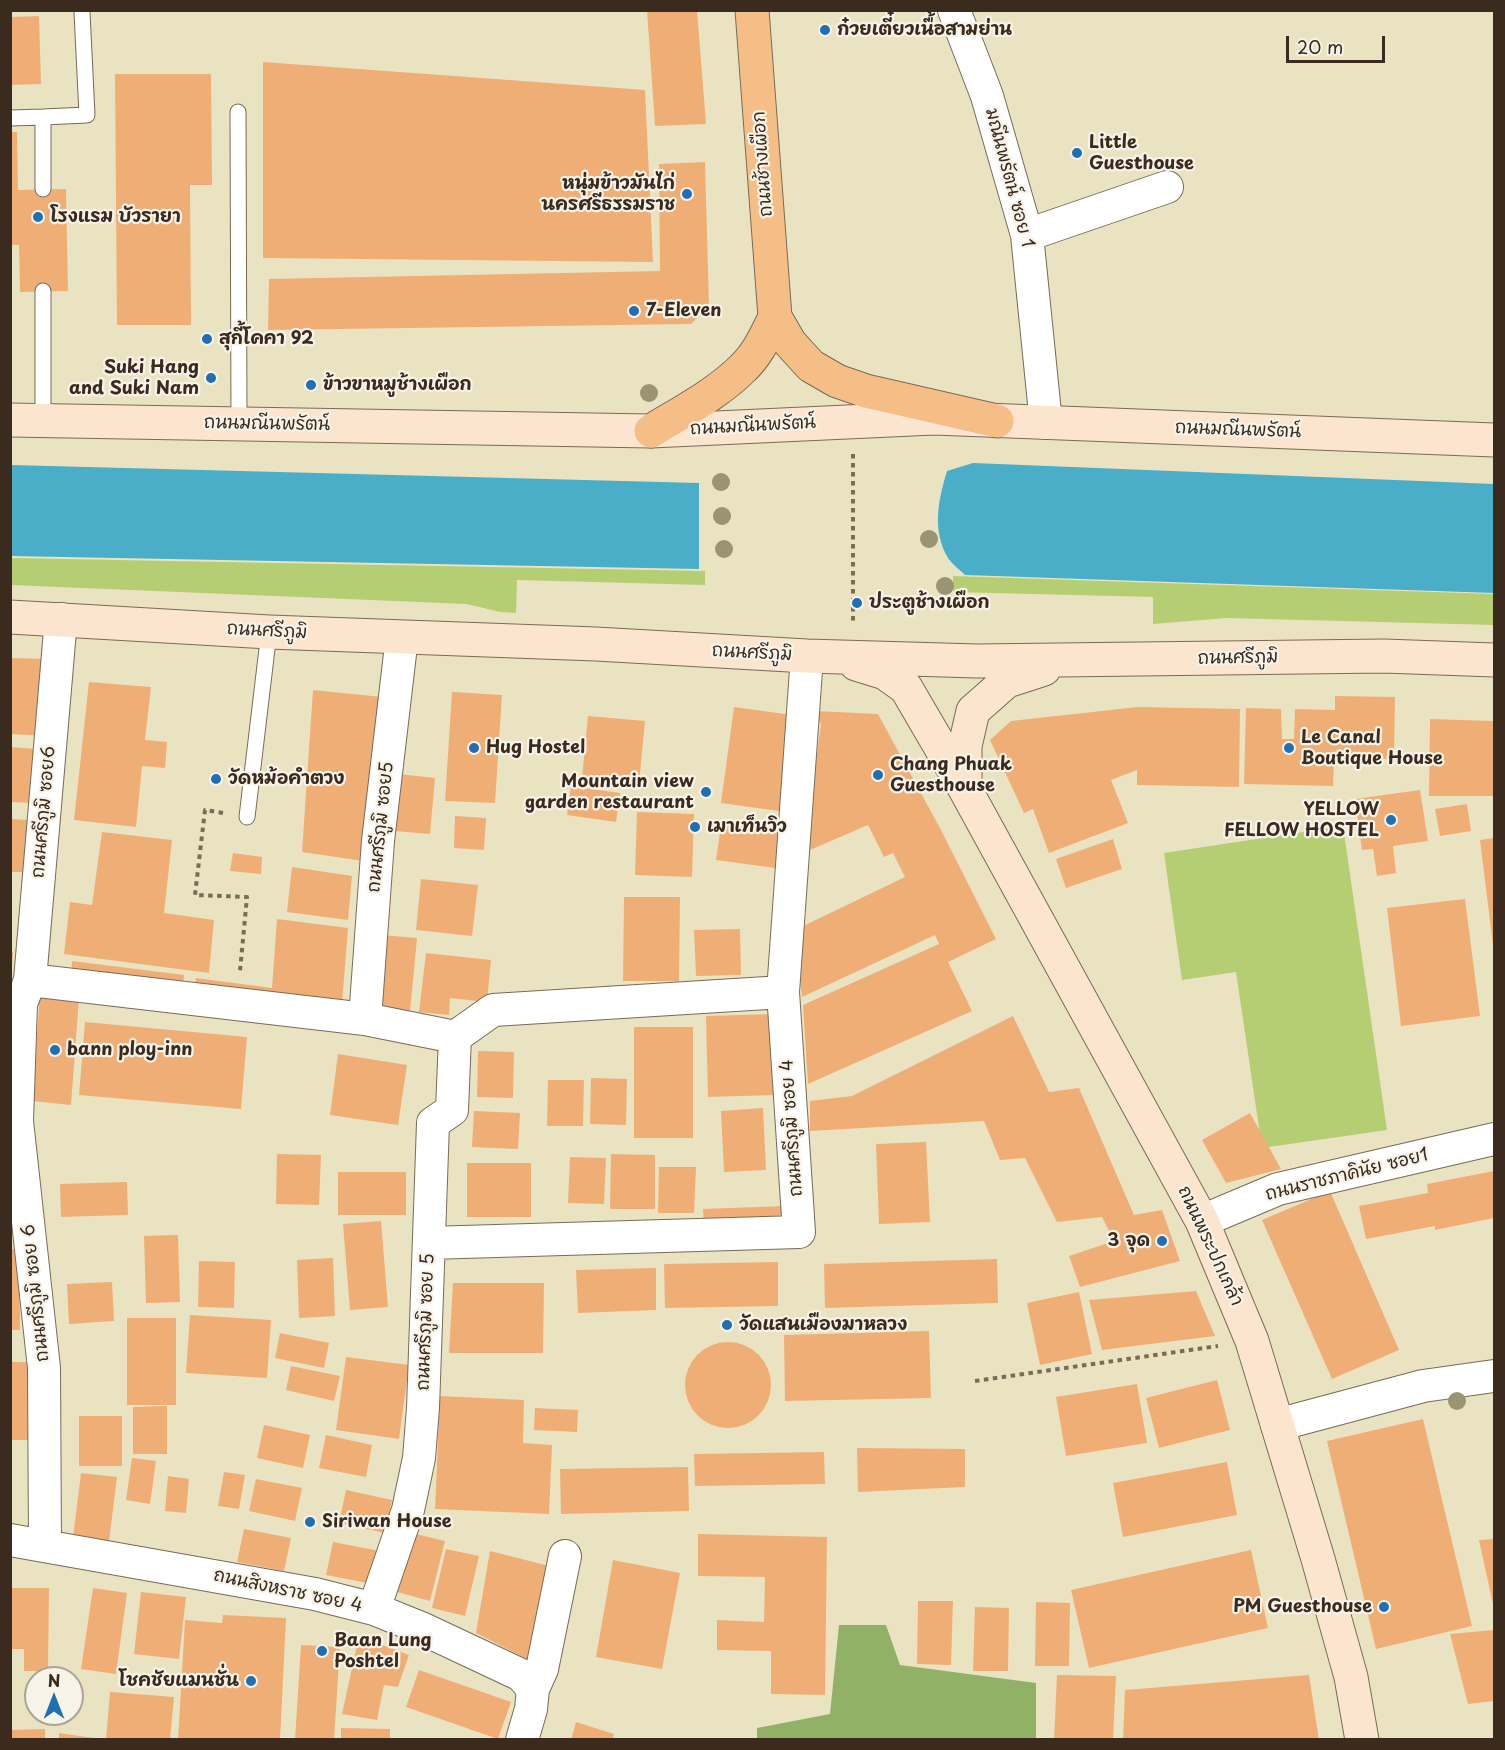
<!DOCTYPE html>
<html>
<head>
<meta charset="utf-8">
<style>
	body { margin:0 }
	#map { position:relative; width:1505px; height:1750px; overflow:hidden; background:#eae3c2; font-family:"Playpen Sans",sans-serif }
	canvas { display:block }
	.frame { position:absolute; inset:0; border:12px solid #3b2a1e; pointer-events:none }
	.north { position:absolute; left:24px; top:1666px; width:60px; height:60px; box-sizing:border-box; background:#f7f3e8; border:2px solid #aca397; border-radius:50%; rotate:0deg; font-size:16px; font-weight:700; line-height:24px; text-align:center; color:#3b2a1e }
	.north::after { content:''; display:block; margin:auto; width:21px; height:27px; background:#1f6fb2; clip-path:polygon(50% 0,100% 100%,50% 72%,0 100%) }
	.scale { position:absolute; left:1286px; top:36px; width:99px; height:27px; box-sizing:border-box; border:3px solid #3b2a1e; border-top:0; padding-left:8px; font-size:18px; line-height:21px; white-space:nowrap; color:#3b2a1e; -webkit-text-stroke:4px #f7f3e8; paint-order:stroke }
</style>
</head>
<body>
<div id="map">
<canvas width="1505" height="1750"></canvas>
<div class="frame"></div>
<div class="north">N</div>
<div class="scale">20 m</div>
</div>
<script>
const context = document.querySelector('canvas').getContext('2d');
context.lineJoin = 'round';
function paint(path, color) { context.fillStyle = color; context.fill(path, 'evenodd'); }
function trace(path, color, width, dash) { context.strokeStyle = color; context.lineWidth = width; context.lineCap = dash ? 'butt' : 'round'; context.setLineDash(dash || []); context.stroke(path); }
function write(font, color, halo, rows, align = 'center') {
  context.font = font + ' "Playpen Sans","Playpen Sans Thai",sans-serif'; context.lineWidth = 4.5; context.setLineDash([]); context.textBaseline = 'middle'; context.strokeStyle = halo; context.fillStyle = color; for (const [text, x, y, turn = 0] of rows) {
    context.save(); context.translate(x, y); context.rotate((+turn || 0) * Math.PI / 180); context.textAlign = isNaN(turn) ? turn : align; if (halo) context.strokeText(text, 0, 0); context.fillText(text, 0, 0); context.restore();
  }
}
const green = new Path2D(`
	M 11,558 L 705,571 L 705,585 L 517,580 L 516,613 L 500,612 L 467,604 L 11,585 Z
	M 953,576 L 1494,594 L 1494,625 L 1227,618 L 1153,624 L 1153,597 L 953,592 Z
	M 1343,826 L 1387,1130 L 1262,1148 L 1236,972 L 1182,980 L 1164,853 Z`);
const forest = new Path2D(`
	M 839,1625 L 886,1625 L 900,1665 L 1036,1683 L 1036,1739 L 757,1739 L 757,1728 L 830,1714 Z`);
const water = new Path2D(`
	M 973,463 L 1494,484 L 1494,593 L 965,575 C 960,570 952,564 948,558 C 932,530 938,501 947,471 Z
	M 11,465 L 699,483 L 699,569 L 11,556 Z`);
const building = new Path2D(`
	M 647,10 L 697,10 L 706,124 L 655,126 Z
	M 39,16 L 41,84 L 10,85 L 10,17 Z
	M 263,62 L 645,90 L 653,262 L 263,258 Z
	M 115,74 L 211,74 L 212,185 L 190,185 L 191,325 L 117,325 Z
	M 10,132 L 17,132 L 18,190 L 66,189 L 68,291 L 20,292 L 19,245 L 10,245 Z
	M 705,162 L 709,306 L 691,324 L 268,330 L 269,279 L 660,271 L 659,164 Z
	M 10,658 L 49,659 L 45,736 L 10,734 Z
	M 89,682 L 151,687 L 145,740 L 167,742 L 165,768 L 142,766 L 136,827 L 74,820 Z
	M 313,690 L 382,697 L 370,862 L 302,852 Z
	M 452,692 L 502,695 L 495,803 L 445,801 Z
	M 1335,696 L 1395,697 L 1394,759 L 1334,758 L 1333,786 L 1244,784 L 1246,708 L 1281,709 L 1282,739 L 1294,739 L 1295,709 L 1335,710 Z
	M 734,707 L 792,715 L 779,811 L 721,803 Z
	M 1138,707 L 1240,709 L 1239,787 L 1137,785 L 1137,770 L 1111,780 L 1128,823 L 1049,853 L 1033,809 L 1024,813 L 990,740 L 1011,721 Z
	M 815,711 L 878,714 L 941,830 L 996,939 L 948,962 L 972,1011 L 808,1084 L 803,1005 L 939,944 L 935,935 L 802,997 L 795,930 L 905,877 L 893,853 L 884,857 L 868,825 L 803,853 L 821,725 Z
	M 588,716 L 645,721 L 639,784 L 582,778 Z
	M 1430,719 L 1494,721 L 1494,796 L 1429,796 Z
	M 10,747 L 36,749 L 34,803 L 10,802 Z
	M 399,774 L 435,778 L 430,834 L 394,831 Z
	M 571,786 L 620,793 L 616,822 L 567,815 Z
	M 1420,790 L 1428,841 L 1393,846 L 1396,873 L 1377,876 L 1373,849 L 1362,850 L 1355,799 Z
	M 1467,804 L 1471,831 L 1440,836 L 1435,809 Z
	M 637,812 L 694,814 L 692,877 L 635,875 Z
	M 455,816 L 486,818 L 484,850 L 454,848 Z
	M 10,819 L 31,820 L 29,872 L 10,872 Z
	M 722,819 L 780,827 L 775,868 L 716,860 Z
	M 102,832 L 172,840 L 164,913 L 214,920 L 209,973 L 64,954 L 70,902 L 92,905 Z
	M 1494,838 L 1494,945 L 1493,945 L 1480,840 Z
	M 1113,839 L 1122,869 L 1066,888 L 1056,859 Z
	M 233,853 L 262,857 L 261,874 L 230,871 Z
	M 292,867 L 352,876 L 348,920 L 287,912 Z
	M 421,879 L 478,885 L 472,936 L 416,930 Z
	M 624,897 L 680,897 L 679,981 L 623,981 Z
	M 1465,899 L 1480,1016 L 1401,1026 L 1387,908 Z
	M 277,919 L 348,928 L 342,1004 L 194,993 L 196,978 L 272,988 Z
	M 740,929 L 741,975 L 696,976 L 694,930 Z
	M 381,935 L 417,938 L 410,1012 L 374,1009 Z
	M 10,951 L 13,952 L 12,967 L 10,967 Z
	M 426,953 L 491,960 L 487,1002 L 450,998 L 449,1015 L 419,1012 Z
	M 72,961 L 184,975 L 182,992 L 71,977 Z
	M 40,995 L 79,998 L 71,1105 L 32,1101 Z
	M 775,1014 L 777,1095 L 708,1097 L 706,1016 Z
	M 1013,1016 L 1049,1092 L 1079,1088 L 1134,1215 L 1162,1210 L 1180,1261 L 1080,1287 L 1069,1256 L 1114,1241 L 1102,1217 L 1057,1222 L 1025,1158 L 1000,1160 L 984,1121 L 810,1131 L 810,1101 L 852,1096 Z
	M 85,1022 L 247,1037 L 241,1109 L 79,1095 Z
	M 634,1027 L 693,1027 L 693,1138 L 634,1138 Z
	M 478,1051 L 514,1052 L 513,1098 L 477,1097 Z
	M 338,1054 L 407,1065 L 398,1125 L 330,1115 Z
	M 591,1078 L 627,1079 L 626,1125 L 590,1124 Z
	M 548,1080 L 584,1080 L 583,1126 L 547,1126 Z
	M 763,1108 L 766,1170 L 724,1172 L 721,1111 Z
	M 474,1111 L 520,1113 L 518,1149 L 472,1147 Z
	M 1250,1113 L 1281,1169 L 1226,1183 L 1202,1140 Z
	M 926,1142 L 930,1222 L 879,1224 L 876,1144 Z
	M 277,1154 L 321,1155 L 319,1205 L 276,1204 Z
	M 611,1154 L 655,1155 L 655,1209 L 610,1209 Z
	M 570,1157 L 606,1158 L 604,1204 L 568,1203 Z
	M 467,1163 L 531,1163 L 531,1217 L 467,1217 Z
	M 659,1167 L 696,1167 L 694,1213 L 658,1213 Z
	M 1494,1171 L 1494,1218 L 1435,1230 L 1435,1226 L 1366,1239 L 1359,1206 L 1428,1193 L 1427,1184 Z
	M 338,1172 L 406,1172 L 406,1215 L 338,1215 Z
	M 127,1182 L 128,1215 L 61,1217 L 60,1184 Z
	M 1330,1191 L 1399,1350 L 1332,1379 L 1262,1220 Z
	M 785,1206 L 786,1225 L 704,1228 L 703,1209 Z
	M 381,1221 L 388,1307 L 350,1310 L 343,1224 Z
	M 178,1235 L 180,1302 L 146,1303 L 144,1236 Z
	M 10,1249 L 19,1249 L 20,1330 L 10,1330 Z
	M 333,1258 L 335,1316 L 299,1318 L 297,1260 Z
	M 997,1259 L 998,1303 L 825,1308 L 824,1264 Z
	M 199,1261 L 235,1262 L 234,1308 L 198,1307 Z
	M 778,1262 L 778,1306 L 665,1308 L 664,1264 Z
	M 656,1268 L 656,1310 L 578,1313 L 576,1270 Z
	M 112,1282 L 114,1321 L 69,1324 L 67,1284 Z
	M 453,1283 L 544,1283 L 543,1353 L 449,1353 Z
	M 1196,1291 L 1215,1336 L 1102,1350 L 1089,1300 Z
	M 1079,1292 L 1092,1354 L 1040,1365 L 1027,1303 Z
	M 190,1315 L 271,1320 L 267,1378 L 186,1373 Z
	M 127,1318 L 176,1318 L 176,1405 L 127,1405 Z
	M 929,1331 L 931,1398 L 785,1401 L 784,1335 Z
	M 280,1333 L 329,1343 L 324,1368 L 275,1358 Z
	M685 1385a43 43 0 1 1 86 0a43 43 0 1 1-86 0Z
	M 346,1357 L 409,1365 L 399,1439 L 336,1430 Z
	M 10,1362 L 36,1362 L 37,1440 L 10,1440 Z
	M 291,1366 L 340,1376 L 334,1401 L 286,1390 Z
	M 1217,1380 L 1230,1430 L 1159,1448 L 1146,1398 Z
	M 1137,1384 L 1147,1443 L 1066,1456 L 1056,1397 Z
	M 440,1396 L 524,1400 L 523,1443 L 552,1445 L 549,1514 L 435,1509 Z
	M 167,1406 L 167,1454 L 133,1454 L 133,1407 Z
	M 535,1408 L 578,1410 L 577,1432 L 534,1430 Z
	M 79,1416 L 122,1416 L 122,1466 L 79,1466 Z
	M 1423,1419 L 1472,1626 L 1376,1649 L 1327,1441 Z
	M 264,1425 L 310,1435 L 303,1468 L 257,1458 Z
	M 326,1435 L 372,1445 L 366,1477 L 319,1468 Z
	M 857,1448 L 965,1449 L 965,1487 L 858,1492 Z
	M 824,1452 L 825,1484 L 695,1486 L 694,1454 Z
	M 132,1458 L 156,1461 L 150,1504 L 126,1500 Z
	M 1227,1462 L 1237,1515 L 1123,1537 L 1113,1483 Z
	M 688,1467 L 689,1511 L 561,1514 L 560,1469 Z
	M 224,1472 L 245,1475 L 239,1509 L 218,1506 Z
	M 81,1473 L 117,1477 L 109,1542 L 73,1538 Z
	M 168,1476 L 189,1479 L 186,1513 L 165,1511 Z
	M 256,1479 L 302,1488 L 295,1521 L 249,1511 Z
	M 346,1490 L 392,1500 L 385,1533 L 339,1523 Z
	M 244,1529 L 291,1538 L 284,1571 L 237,1562 Z
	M 412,1533 L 445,1541 L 430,1601 L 397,1592 Z
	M 698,1534 L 827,1537 L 825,1695 L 771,1694 L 771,1651 L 717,1650 L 717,1620 L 764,1622 L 765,1577 L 698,1576 Z
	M 1494,1539 L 1494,1609 L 1479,1540 Z
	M 333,1542 L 380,1551 L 373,1584 L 326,1575 Z
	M 446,1549 L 479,1556 L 465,1616 L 432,1608 Z
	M 1251,1550 L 1268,1628 L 1089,1668 L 1071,1590 Z
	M 490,1551 L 553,1567 L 535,1663 L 476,1633 Z
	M 613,1560 L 680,1573 L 662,1669 L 596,1657 Z
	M 10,1588 L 49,1588 L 48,1671 L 24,1671 L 24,1649 L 10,1649 Z
	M 93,1588 L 127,1593 L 116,1674 L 81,1669 Z
	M 141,1592 L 186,1597 L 179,1659 L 134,1654 Z
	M 918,1601 L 953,1601 L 951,1665 L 917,1664 Z
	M 1036,1602 L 1070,1603 L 1069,1666 L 1035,1666 Z
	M 975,1607 L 1009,1608 L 1008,1671 L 973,1671 Z
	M 223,1615 L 286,1618 L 280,1740 L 178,1740 L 185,1620 L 222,1623 Z
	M 1494,1630 L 1494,1701 L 1468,1704 L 1450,1634 Z
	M 359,1636 L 409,1655 L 398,1687 L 384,1685 L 377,1720 L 342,1714 Z
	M 301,1645 L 340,1647 L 334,1740 L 295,1740 Z
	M 419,1670 L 511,1702 L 498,1739 L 406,1707 Z
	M 1057,1675 L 1116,1676 L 1113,1740 L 1054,1740 Z
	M 1309,1675 L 1319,1740 L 1123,1740 L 1125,1690 Z
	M 110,1692 L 174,1697 L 170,1740 L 106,1740 Z
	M 576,1722 L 614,1734 L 612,1740 L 571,1740 Z
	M 341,1728 L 390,1729 L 390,1740 L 341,1740 Z
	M 45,1729 L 45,1740 L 10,1740 L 10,1730 Z
	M 59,1733 L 94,1738 L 94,1740 L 59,1740 Z`);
const path = new Path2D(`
	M 853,454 L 853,625
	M 223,813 L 205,810 L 195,895 L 247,897 L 240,971
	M 975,1381 L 1218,1346`);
const lane = new Path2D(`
	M 238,112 L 239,424
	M 10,118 L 43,117
	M 43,189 L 43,117 L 87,115 L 82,12
	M 43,291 L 43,421
	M 247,817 L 269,632`);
const street = new Path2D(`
	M 954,10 L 987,96 L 1027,235 L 1046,423
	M 1027,235 L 1167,187
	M 30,980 L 365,1019 L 455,1037 L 493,1010 L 783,992
	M 365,1019 L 378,841 L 402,637
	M 1202,1221 L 1278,1189 L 1494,1139
	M 429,1243 L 799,1232 L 783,992 L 807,656
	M 1277,1425 L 1423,1386 L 1494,1376
	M 10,1540 L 315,1594 L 374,1609 L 421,1628 L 521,1675 L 533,1689 L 531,1709 L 522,1740
	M 45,1546 L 44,1368 L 17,1121 L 21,1004 L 30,980 L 61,619
	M 374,1609 L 408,1510 L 419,1458 L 423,1408 L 433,1123 L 452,1110 L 455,1037
	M 533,1689 L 542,1669 L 565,1556`);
const secondary = new Path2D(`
	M 10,420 L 651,431 L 934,418 L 1494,440
	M 10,617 L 269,632 L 596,644 L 807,656 L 977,661 L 1384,656 L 1494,660
	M 856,664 L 885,673 L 906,688 L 965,789 L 1202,1221 L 1252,1341 L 1318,1559 L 1351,1677 L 1362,1740
	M 965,789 L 965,746 L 973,711 L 1007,681 L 1044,669`);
const primary = new Path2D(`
	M 752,10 L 775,317 L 790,343 L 811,366 L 837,381 L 866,391 L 997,421
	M 651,431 C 682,412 717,394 743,368 C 758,354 766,335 775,317`);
const trees = [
	[649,393],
	[721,482],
	[722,516],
	[929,539],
	[724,549],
	[945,586],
	[1457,1401]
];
const markers = [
	[825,30,6,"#1f6fb2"],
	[1077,153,6,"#1f6fb2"],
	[687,194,6,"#1f6fb2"],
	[38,217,6,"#1f6fb2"],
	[634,311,6,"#1f6fb2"],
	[207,339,6,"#1f6fb2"],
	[211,378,6,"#1f6fb2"],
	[311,385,6,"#1f6fb2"],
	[857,603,6,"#1f6fb2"],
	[474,748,6,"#1f6fb2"],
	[1289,748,6,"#1f6fb2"],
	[878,775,6,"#1f6fb2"],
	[216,779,6,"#1f6fb2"],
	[706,792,6,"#1f6fb2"],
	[1391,820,6,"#1f6fb2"],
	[695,827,6,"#1f6fb2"],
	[55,1050,6,"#1f6fb2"],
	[1162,1241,6,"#1f6fb2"],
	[727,1325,6,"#1f6fb2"],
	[310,1522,6,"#1f6fb2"],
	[1384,1607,6,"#1f6fb2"],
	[322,1651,6,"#1f6fb2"],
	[251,1681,6,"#1f6fb2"]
];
const poiNames = [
	["ก๋วยเตี๋ยวเนื้อสามย่าน",837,30],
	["Little",1089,143],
	["Guesthouse",1089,164],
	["หนุ่มข้าวมันไก่",675,184,"right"],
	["นครศรีธรรมราช",675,205,"right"],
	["โรงแรม บัวรายา",50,217],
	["7-Eleven",646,311],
	["สุกี้โคคา 92",219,339],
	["Suki Hang",199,368,"right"],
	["and Suki Nam",199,389,"right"],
	["ข้าวขาหมูช้างเผือก",323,385],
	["ประตูช้างเผือก",869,603],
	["Le Canal",1301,738],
	["Boutique House",1301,759],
	["Hug Hostel",486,748],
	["Chang Phuak",890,765],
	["Guesthouse",890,786],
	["วัดหม้อคำตวง",228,779],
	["Mountain view",694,782,"right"],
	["garden restaurant",694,803,"right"],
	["YELLOW",1379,810,"right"],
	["FELLOW HOSTEL",1379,831,"right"],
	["เมาเท็นวิว",707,827],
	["bann ploy-inn",67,1050],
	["3 จุด",1150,1241,"right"],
	["วัดแสนเมืองมาหลวง",739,1325],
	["Siriwan House",322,1522],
	["PM Guesthouse",1372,1607,"right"],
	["Baan Lung",334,1641],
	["Poshtel",334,1662],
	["โชคชัยแมนชั่น",239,1681,"right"]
];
const streetNames = [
	["ถนนช้างเผือก",763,164,-94],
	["มณีนพรัตน์ ซอย 1",1009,178,75],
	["ถนนมณีนพรัตน์",267,424,1],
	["ถนนมณีนพรัตน์",753,426,-3],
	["ถนนมณีนพรัตน์",1238,430,2],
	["ถนนศรีภูมิ",267,631,3],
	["ถนนศรีภูมิ",752,653,3],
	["ถนนศรีภูมิ",1238,658,-1],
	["ถนนศรีภูมิ ซอย6",44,812,-85],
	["ถนนศรีภูมิ ซอย5",381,827,-84],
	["ถนนศรีภูมิ ซอย 4",792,1128,-94],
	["ถนนราชภาคินัย ซอย1",1347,1175,-14],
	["ถนนพระปกเกล้า",1210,1246,65],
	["ถนนศรีภูมิ ซอย 6",36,1293,-96],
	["ถนนศรีภูมิ ซอย 5",426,1322,-88],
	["ถนนสิงหราช ซอย 4",288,1591,12]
];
paint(green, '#b5ce74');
paint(forest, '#90b166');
paint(water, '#4aaec9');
paint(building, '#f0ae77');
trace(lane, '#786b57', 17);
trace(street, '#786b57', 34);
trace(secondary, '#786b57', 35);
trace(primary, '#786b57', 35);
trace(path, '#786b57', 4, [4.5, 4.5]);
trace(lane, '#fff', 15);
trace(street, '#fff', 32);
trace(secondary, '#fbe5cf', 33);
trace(primary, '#f6be87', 33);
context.fillStyle = '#9b9474';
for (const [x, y] of trees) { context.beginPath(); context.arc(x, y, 9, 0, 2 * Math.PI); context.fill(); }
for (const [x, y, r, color] of markers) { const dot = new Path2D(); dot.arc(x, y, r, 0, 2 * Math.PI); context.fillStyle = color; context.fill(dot); trace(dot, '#f7f3e8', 2); }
write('bold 18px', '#3b2a1e', '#f7f3e8', poiNames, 'left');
write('18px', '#3b2a1e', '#f7f3e8', streetNames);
</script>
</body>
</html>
